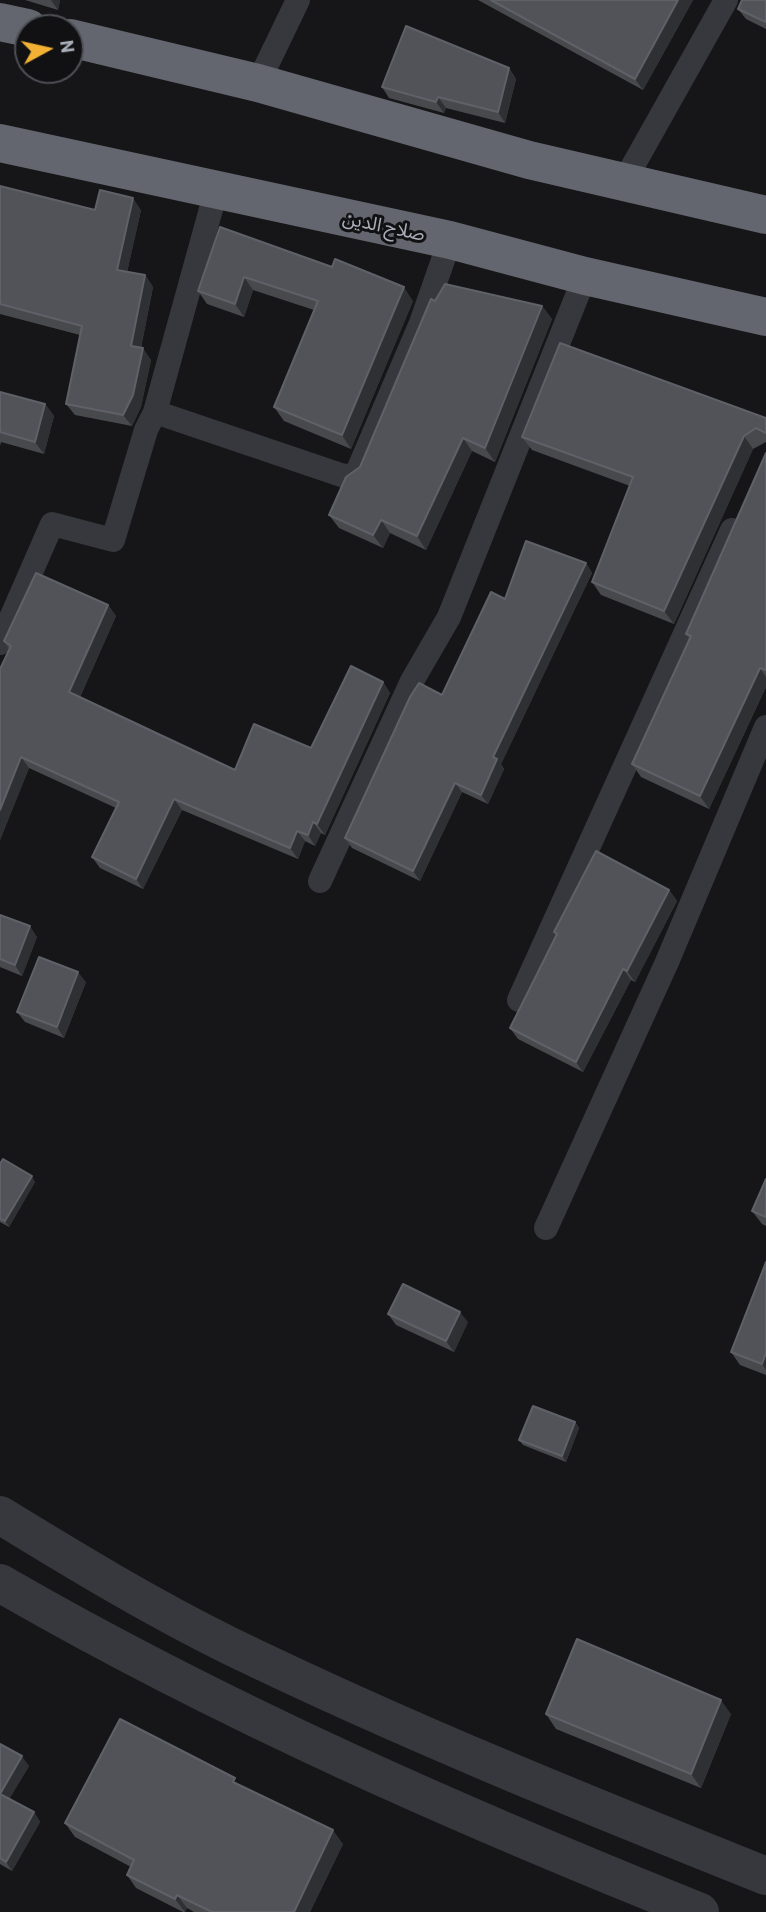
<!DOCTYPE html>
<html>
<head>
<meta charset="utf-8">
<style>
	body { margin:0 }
	#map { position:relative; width:766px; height:1912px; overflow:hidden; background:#161618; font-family:Barlow,sans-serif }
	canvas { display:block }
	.north { position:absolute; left:14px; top:14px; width:70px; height:70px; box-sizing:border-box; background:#111113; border:2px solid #4d4f55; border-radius:50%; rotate:82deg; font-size:19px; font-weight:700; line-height:28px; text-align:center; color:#a8adb8 }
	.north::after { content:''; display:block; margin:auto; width:24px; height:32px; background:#f2b134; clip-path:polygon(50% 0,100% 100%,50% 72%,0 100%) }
</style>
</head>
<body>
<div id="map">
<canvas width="766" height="1912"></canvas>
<div class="north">N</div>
</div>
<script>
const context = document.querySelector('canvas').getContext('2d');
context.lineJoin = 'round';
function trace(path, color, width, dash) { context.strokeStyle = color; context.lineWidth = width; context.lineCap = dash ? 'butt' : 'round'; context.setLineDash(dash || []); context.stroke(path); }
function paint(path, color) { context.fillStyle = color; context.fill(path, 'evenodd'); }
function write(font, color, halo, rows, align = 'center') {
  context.font = font + ' Barlow,"Noto Sans Arabic",sans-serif'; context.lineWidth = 6; context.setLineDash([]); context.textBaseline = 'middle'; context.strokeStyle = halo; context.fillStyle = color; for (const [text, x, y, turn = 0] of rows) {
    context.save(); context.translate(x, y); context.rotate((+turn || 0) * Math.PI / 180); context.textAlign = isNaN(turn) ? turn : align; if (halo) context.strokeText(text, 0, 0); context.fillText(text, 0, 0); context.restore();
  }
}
const lane = new Path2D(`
	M 258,83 L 298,0
	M 625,180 L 726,0
	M 155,412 L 344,476 L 356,475 L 421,323 L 450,240
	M 0,643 L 52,524 L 113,540 L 146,430 L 155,412 L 216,191
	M 320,881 L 412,681 L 449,617 L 585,276
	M 519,1000 L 732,530
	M 546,1228 L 667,962 L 766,727`);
const street = new Path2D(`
	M 0,1515 C 75,1561 151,1607 230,1646 C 405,1731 586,1804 766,1876
	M 0,1583 C 223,1712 461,1816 700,1912`);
const highway = new Path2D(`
	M 0,22 L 28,28
	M 70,38 L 258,83 L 529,160 L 766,215
	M 0,143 L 450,240 L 585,276 L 766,317`);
const wall = new Path2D(`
	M 25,0 L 60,0 L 58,10 Z
	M 478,0 L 693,0 L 643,90 Z
	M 766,0 L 766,29 L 746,19 L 738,9 Z
	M 509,68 L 516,79 L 505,123 L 446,108 L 444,113 L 389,98 L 382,87 Z
	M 0,186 L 95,210 L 141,210 L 127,272 L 145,275 L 153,287 L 141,348 L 151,360 L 141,407 L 132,426 L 75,415 L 66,404 L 80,335 L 0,314 Z
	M 220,227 L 413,301 L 351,449 L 284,421 L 274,407 L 314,310 L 253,290 L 244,317 L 207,304 L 198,291 Z
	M 435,301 L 542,306 L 552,319 L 495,462 L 472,451 L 426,550 L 390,533 L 383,548 L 339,528 L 329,515 L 360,467 Z
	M 0,392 L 45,404 L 54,416 L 44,454 L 1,442 L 0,446 Z
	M 766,418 L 766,442 L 753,449 L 674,624 L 601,595 L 592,582 L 630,486 L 532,450 L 522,437 Z
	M 766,453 L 766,687 L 709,809 L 641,777 L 632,764 L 690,639 L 686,634 Z
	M 586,563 L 592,573 L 501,764 L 504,769 L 488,804 L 462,792 L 420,881 L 352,848 L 345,838 L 442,695 L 505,599 Z
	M 108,605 L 116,616 L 80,697 L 235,770 L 311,748 L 383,682 L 390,693 L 325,835 L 321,833 L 315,846 L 305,841 L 298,859 L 182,810 L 143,889 L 100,868 L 92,857 L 116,808 L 29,768 L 0,840 L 9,649 L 4,641 Z
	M 669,890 L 677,901 L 635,982 L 631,980 L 583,1072 L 518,1039 L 510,1028 L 557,936 L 554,932 Z
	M 0,915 L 37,937 L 22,976 L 0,967 Z
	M 86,982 L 64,1038 L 25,1022 L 17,1012 Z
	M 0,1164 L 35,1182 L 9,1227 L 0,1222 Z
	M 766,1179 L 766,1226 L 762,1224 L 752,1211 Z
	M 766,1262 L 766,1375 L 740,1365 L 731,1352 Z
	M 388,1314 L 468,1322 L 454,1352 L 396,1325 Z
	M 575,1422 L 579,1428 L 566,1462 L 523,1445 L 519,1440 Z
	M 546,1714 L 731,1714 L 701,1788 L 556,1729 Z
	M 0,1744 L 29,1766 L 9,1799 L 34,1812 L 40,1822 L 12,1871 L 0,1864 Z
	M 239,1785 L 343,1844 L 310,1912 L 194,1912 L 187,1908 L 185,1912 L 183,1912 L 136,1888 L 127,1875 L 131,1867 L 75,1837 L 65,1823 Z`);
const shadedWall = new Path2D(`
	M 51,0 L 60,0 L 58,10 Z
	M 678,0 L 693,0 L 643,90 L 635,79 Z
	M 509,68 L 516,79 L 505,123 L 498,112 Z
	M 438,97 L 446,108 L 444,113 L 436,102 Z
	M 133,198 L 141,210 L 125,282 L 117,270 Z
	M 145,275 L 153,287 L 139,357 L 131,346 Z
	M 244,277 L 253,290 L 244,317 L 235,304 Z
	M 404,287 L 413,301 L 351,449 L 342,435 Z
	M 542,306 L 552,319 L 495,462 L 485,448 Z
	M 143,348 L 151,360 L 141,407 L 132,426 L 123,415 Z
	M 45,404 L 54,416 L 44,454 L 35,442 Z
	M 744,436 L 753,449 L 674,624 L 664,611 Z
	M 463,438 L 472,451 L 426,550 L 417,536 Z
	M 381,520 L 390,533 L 383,548 L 373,535 Z
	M 586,563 L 592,573 L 501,764 L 504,769 L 488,804 L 481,795 L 493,757 Z
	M 108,605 L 116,616 L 77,703 L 69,692 Z
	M 760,668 L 766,677 L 766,687 L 709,809 L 700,796 Z
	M 383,682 L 390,693 L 325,835 L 317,824 Z
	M 21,757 L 29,768 L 0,840 L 0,810 Z
	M 455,783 L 462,792 L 420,881 L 413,871 Z
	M 174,799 L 182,810 L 143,889 L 136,879 Z
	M 313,822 L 321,833 L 315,846 L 308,835 Z
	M 297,831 L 305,841 L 298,859 L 290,848 Z
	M 669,890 L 677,901 L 635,982 L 627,971 Z
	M 30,926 L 37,937 L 22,976 L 15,965 Z
	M 623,969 L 631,980 L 583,1072 L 576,1062 Z
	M 78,972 L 86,982 L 64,1038 L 57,1027 Z
	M 32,1176 L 35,1182 L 9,1227 L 5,1221 Z
	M 460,1312 L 468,1322 L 454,1352 L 446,1341 Z
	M 766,1353 L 766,1370 L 762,1364 Z
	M 575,1422 L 579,1428 L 566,1462 L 562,1456 Z
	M 721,1700 L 731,1714 L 701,1788 L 691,1774 Z
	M 22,1756 L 29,1766 L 7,1803 L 0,1794 Z
	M 34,1812 L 40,1822 L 12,1871 L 6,1862 Z
	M 333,1830 L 343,1844 L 310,1912 L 294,1912 Z
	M 177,1895 L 187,1908 L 185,1912 L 175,1899 Z`);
const building = new Path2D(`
	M 491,0 L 678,0 L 635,79 Z
	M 742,0 L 766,0 L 766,22 L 738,9 Z
	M 406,26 L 509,68 L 498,112 L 438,97 L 436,102 L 382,87 Z
	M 0,186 L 95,210 L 100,190 L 133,198 L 117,270 L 145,275 L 131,346 L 143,348 L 133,395 L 123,415 L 66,404 L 82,326 L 0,304 Z
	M 220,227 L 332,267 L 335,259 L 404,287 L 342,435 L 274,407 L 318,301 L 244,277 L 235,304 L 198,291 Z
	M 445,284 L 542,306 L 485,448 L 463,438 L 417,536 L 381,520 L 373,535 L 329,515 L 346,477 L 360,467 L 431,299 L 435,301 Z
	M 560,343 L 766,418 L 766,433 L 756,428 L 744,436 L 664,611 L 592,582 L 633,477 L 522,437 Z
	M 0,392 L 45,404 L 35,442 L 0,432 Z
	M 766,453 L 766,670 L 760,668 L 700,796 L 632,764 L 691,636 L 686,634 Z
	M 526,541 L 586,563 L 493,757 L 497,759 L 481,795 L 455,783 L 413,871 L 345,838 L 410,697 L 419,683 L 442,695 L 491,592 L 505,599 Z
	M 36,573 L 108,605 L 69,692 L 235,770 L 254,724 L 311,748 L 351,666 L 383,682 L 317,824 L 313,822 L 308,835 L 297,831 L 290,848 L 174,799 L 136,879 L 92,857 L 119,802 L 21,757 L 0,810 L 0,669 L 11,646 L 4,641 Z
	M 596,851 L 669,890 L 627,971 L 623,969 L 576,1062 L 510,1028 L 557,934 L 554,932 Z
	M 0,915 L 30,926 L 15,965 L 0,959 Z
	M 39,957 L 78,972 L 57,1027 L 17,1012 Z
	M 3,1159 L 32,1176 L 5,1221 L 0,1219 L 0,1164 Z
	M 766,1179 L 766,1217 L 752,1211 Z
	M 766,1262 L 766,1353 L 762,1364 L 731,1352 Z
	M 403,1284 L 460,1312 L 446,1341 L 388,1314 Z
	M 533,1406 L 575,1422 L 562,1456 L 519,1440 Z
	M 577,1639 L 721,1700 L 691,1774 L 546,1714 Z
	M 120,1719 L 235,1778 L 233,1782 L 333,1830 L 294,1912 L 212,1912 L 177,1895 L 175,1899 L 127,1875 L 134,1860 L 65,1823 Z
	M 0,1744 L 22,1756 L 0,1794 L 34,1812 L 6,1862 L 0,1858 Z`);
const streetNames = [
	["صلاح الدين",384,226,12]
];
trace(lane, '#37383d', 24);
trace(street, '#37383d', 38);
trace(highway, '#63666e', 38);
paint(wall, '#47494d');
paint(shadedWall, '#2f3033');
paint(building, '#525359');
trace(building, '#5f6168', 2);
write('19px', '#a8adb8', '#111113', streetNames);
</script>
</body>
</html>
